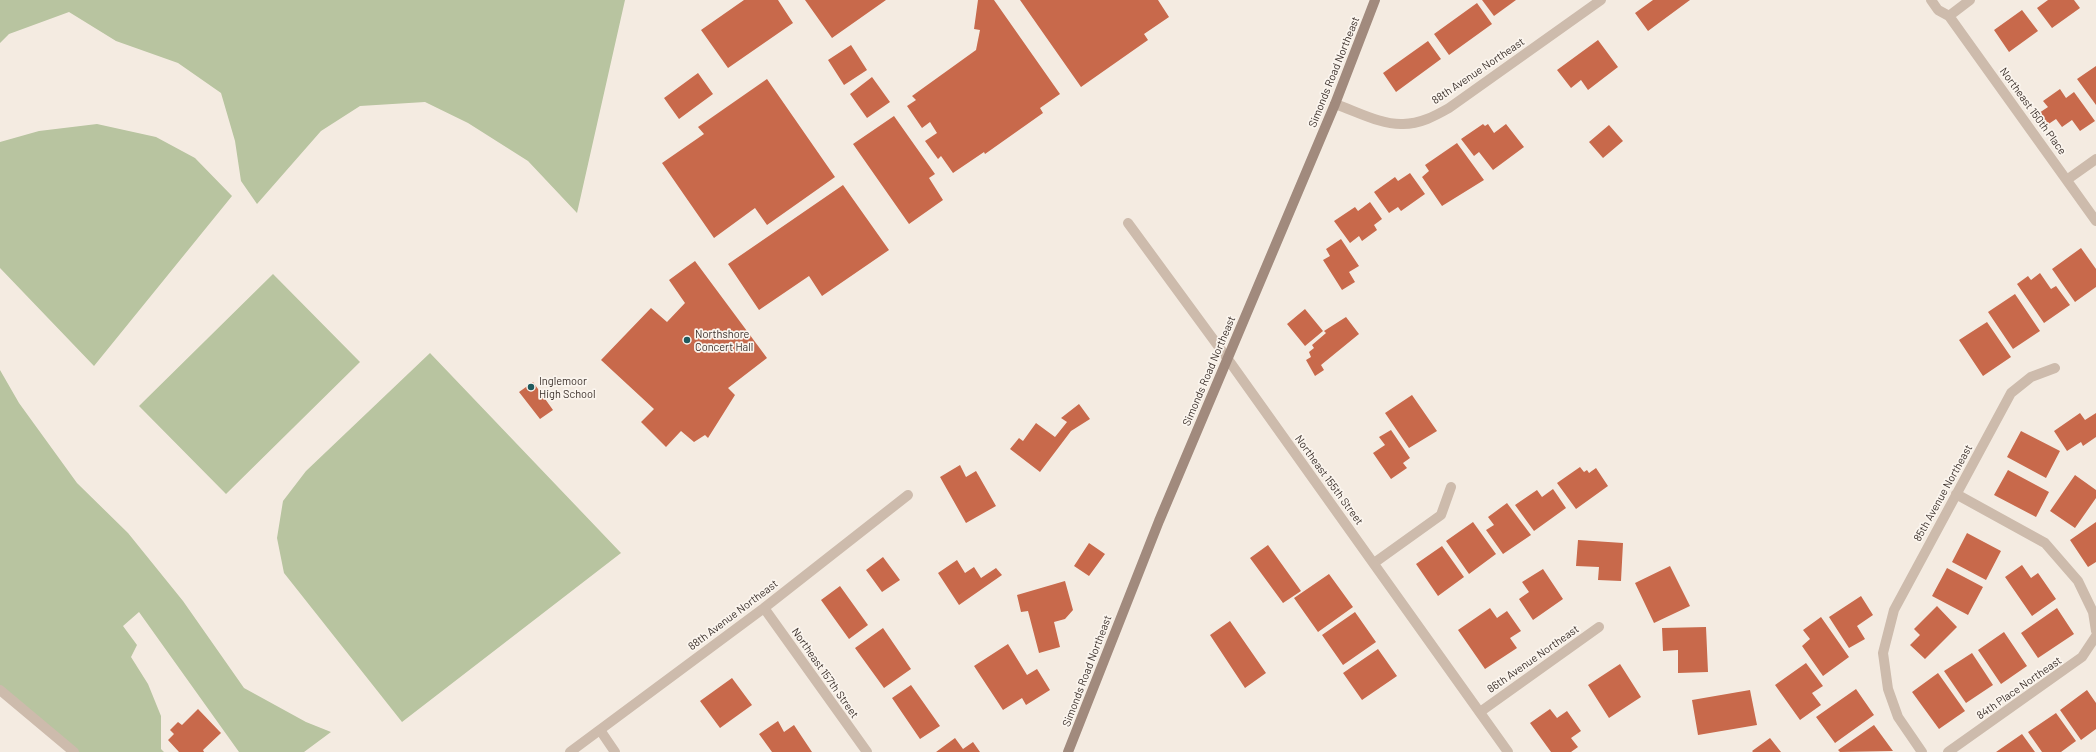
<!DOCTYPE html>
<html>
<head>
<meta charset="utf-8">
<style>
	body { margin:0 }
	canvas { display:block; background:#f4ebe1 }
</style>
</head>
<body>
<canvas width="2096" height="752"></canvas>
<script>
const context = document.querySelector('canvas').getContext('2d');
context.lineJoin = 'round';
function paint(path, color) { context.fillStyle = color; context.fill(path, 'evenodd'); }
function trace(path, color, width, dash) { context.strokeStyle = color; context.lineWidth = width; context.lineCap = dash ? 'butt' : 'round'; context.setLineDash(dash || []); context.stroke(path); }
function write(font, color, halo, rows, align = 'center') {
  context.font = font + ' Barlow,sans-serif'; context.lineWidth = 3.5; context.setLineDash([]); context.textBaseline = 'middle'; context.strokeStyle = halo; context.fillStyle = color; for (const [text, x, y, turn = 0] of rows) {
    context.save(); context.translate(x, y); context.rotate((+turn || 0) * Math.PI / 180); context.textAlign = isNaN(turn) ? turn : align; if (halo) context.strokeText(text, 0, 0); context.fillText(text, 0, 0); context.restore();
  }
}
const green = new Path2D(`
	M 0,0 L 625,0 L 577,213 L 528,161 L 468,123 L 425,102 L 360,106 L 321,131 L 257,204 L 241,181 L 235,141 L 221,93 L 178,63 L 116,41 L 69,12 L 9,34 L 0,43 Z
	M 97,124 L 156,137 L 195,158 L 232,196 L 94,366 L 0,268 L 0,142 L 39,131 Z
	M 273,274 L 360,362 L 226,494 L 139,406 Z
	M 430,353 L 621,553 L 402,722 L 284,573 L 277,538 L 283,501 L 306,471 Z
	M 0,370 L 19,403 L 77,483 L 128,533 L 183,601 L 244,688 L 306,722 L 331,732 L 304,752 L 239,752 L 139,612 L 123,626 L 137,645 L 131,657 L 148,684 L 161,716 L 161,749 L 164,752 L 74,752 L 0,690 Z`);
const building = new Path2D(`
	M 744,0 L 778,0 L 793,23 L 728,68 L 701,30 Z
	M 805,0 L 886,0 L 832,38 Z
	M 978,0 L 994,0 L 1060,94 L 1040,108 L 1043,113 L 985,154 L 984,152 L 953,173 L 941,156 L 938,159 L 925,141 L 937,133 L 930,122 L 922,128 L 907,106 L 916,100 L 912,96 L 976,50 L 980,30 L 974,29 Z
	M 1020,0 L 1158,0 L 1169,17 L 1144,34 L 1148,40 L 1081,87 Z
	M 1482,0 L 1516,0 L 1494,16 Z
	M 1653,0 L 1690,0 L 1648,31 L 1635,13 Z
	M 2048,0 L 2074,0 L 2080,8 L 2052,28 L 2037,8 Z
	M 1477,3 L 1492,24 L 1449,55 L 1434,34 Z
	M 2022,10 L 2038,31 L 2009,52 L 1994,30 Z
	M 1598,40 L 1618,67 L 1588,90 L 1581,80 L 1571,88 L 1557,70 Z
	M 1428,41 L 1441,59 L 1396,92 L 1383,73 Z
	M 851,45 L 867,70 L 844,85 L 828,60 Z
	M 2096,66 L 2096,105 L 2077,79 Z
	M 698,73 L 713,94 L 679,119 L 664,98 Z
	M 872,77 L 890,102 L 867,118 L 850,94 Z
	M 767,79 L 835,177 L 767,225 L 755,208 L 714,238 L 662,163 L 704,134 L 698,127 Z
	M 2060,89 L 2066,98 L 2074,92 L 2095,121 L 2080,131 L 2072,120 L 2062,127 L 2056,119 L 2047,125 L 2039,113 L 2048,107 L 2043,101 Z
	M 894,116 L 935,174 L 929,178 L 943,200 L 909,224 L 853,144 Z
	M 1483,124 L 1485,126 L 1488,124 L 1494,133 L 1506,124 L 1524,147 L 1493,170 L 1479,152 L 1474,156 L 1461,139 Z
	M 1609,125 L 1623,141 L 1603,158 L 1589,142 Z
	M 1457,143 L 1484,180 L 1442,206 L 1422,177 L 1429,171 L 1425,165 Z
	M 1410,173 L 1425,194 L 1401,211 L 1398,207 L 1389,213 L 1374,192 L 1395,177 L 1398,181 Z
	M 843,185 L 889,250 L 822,296 L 809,276 L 759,310 L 728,264 Z
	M 1370,202 L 1382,219 L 1374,225 L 1377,230 L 1362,241 L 1359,236 L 1350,243 L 1334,221 L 1355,207 L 1358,211 Z
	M 1341,239 L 1359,266 L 1349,272 L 1355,282 L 1342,290 L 1323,260 L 1330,256 L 1326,249 Z
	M 2081,248 L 2096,269 L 2096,287 L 2075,302 L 2052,269 Z
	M 695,261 L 767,358 L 728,388 L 735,395 L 708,438 L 705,435 L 694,442 L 681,431 L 666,447 L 641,422 L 654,409 L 601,360 L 651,308 L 667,322 L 685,303 L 669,280 Z
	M 2040,273 L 2051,289 L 2056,286 L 2070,305 L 2044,323 L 2017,284 L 2028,276 L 2031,280 Z
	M 2015,294 L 2040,331 L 2013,349 L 1988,312 Z
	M 1305,309 L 1323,331 L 1305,346 L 1287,324 Z
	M 1346,317 L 1359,334 L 1321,365 L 1324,370 L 1315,376 L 1306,360 L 1311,357 L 1309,352 L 1314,348 L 1312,345 L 1326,333 L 1324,331 Z
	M 1987,322 L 2011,357 L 1983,376 L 1959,340 Z
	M 533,382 L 553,410 L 540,419 L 519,392 Z
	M 1412,395 L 1437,431 L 1409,448 L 1385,413 Z
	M 1079,404 L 1090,419 L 1071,431 L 1040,472 L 1010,449 L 1019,438 L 1023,441 L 1036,423 L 1055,437 L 1067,422 L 1061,418 Z
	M 2080,413 L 2085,420 L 2096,413 L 2096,437 L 2083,446 L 2081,442 L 2067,451 L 2054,431 Z
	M 1391,430 L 1410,458 L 1403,463 L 1407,468 L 1391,479 L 1373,453 L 1385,445 L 1379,437 Z
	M 2021,431 L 2060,451 L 2046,478 L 2007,457 Z
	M 960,465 L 966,477 L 976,471 L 996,506 L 966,523 L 940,477 Z
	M 1580,467 L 1584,472 L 1587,470 L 1589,473 L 1596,468 L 1608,486 L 1576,509 L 1557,483 Z
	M 2008,470 L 2049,492 L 2036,517 L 1994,495 Z
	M 2075,475 L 2096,490 L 2096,498 L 2075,528 L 2050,511 Z
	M 1553,489 L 1566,508 L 1534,531 L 1515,505 L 1537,490 L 1542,497 Z
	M 1507,503 L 1531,535 L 1503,554 L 1486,530 L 1494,525 L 1488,517 Z
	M 1473,522 L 1496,554 L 1469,574 L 1446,541 Z
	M 2096,522 L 2096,562 L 2088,567 L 2070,540 Z
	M 1967,533 L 2001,551 L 1986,580 L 1952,562 Z
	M 1578,540 L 1623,543 L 1621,581 L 1598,580 L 1599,567 L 1576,566 Z
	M 1089,543 L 1105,554 L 1089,576 L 1074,566 Z
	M 1268,545 L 1301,591 L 1283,603 L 1250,558 Z
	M 1442,546 L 1464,577 L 1438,596 L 1416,564 Z
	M 883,557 L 900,580 L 882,592 L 866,570 Z
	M 957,560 L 965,573 L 974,567 L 981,578 L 996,568 L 1002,575 L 959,605 L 938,573 Z
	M 2022,565 L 2031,578 L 2038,573 L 2056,599 L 2032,616 L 2005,577 Z
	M 1670,566 L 1690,606 L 1654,623 L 1635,583 Z
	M 1947,568 L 1983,587 L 1968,615 L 1932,596 Z
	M 1543,569 L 1563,599 L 1533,620 L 1519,599 L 1529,592 L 1522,582 Z
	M 1329,574 L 1353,607 L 1318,632 L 1294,598 Z
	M 1065,581 L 1073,610 L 1065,619 L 1054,622 L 1060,647 L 1039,653 L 1028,611 L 1021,612 L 1017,595 Z
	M 840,586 L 868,625 L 849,639 L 821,600 Z
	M 1861,596 L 1873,615 L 1857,626 L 1865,639 L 1849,648 L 1829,617 Z
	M 1937,606 L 1957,627 L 1925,659 L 1910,645 L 1920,635 L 1914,629 Z
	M 1490,608 L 1497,618 L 1507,611 L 1521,631 L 1510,638 L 1517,648 L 1485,669 L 1458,630 Z
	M 2057,608 L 2074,634 L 2038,658 L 2021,633 Z
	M 1355,612 L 1376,642 L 1343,665 L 1322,635 Z
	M 1821,617 L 1849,657 L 1823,676 L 1802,646 L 1810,639 L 1803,630 Z
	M 1230,621 L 1266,673 L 1245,688 L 1210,635 Z
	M 1706,627 L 1708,672 L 1678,673 L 1678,650 L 1663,651 L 1662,628 Z
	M 883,628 L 911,669 L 884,688 L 855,648 Z
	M 2004,632 L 2027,666 L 2001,684 L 1978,650 Z
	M 1008,644 L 1027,675 L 1037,669 L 1050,690 L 1026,705 L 1022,698 L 1003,710 L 974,666 Z
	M 1378,649 L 1397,676 L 1362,700 L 1343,673 Z
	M 1972,653 L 1993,685 L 1966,703 L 1944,671 Z
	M 1806,663 L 1823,686 L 1812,693 L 1821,705 L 1800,720 L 1775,685 Z
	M 1620,664 L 1641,697 L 1609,718 L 1588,685 Z
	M 1938,673 L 1965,711 L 1939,729 L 1912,692 Z
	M 732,678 L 752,705 L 720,728 L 700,701 Z
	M 911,685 L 940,726 L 920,739 L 892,698 Z
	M 1856,689 L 1874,715 L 1835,743 L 1816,717 Z
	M 1750,690 L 1757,725 L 1698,735 L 1692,700 Z
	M 2087,690 L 2096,703 L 2096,729 L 2081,740 L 2060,710 Z
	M 198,709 L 221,733 L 203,750 L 204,752 L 179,752 L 168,740 L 174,734 L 170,730 L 178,722 L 182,725 Z
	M 1550,709 L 1557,718 L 1567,711 L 1581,731 L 1571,738 L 1578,747 L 1571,752 L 1551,752 L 1530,723 Z
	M 2056,713 L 2076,741 L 2061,752 L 2042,752 L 2028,732 Z
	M 778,721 L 784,732 L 794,725 L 812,752 L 772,752 L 759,734 Z
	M 1874,725 L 1893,751 L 1840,752 L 1838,750 Z
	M 2022,734 L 2035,752 L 1996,752 Z
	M 955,738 L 963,749 L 973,742 L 980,752 L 936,752 Z
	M 1770,738 L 1781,752 L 1753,752 L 1752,751 Z`);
const minor = new Path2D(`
	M 1931,0 L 1938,10 L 1949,16 L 2096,221
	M 1949,16 L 1970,0
	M 1335,104 C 1356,111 1381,125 1403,124 C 1420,124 1435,116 1449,108 L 1601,0
	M 2068,179 L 2096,159
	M 1956,494 L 2045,543 L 2078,581 L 2093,612 L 2096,631
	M 1374,563 L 1441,515 L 1451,487
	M 764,608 L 867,752
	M 0,690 L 74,752
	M 1480,712 L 1599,627
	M 600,730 L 615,752
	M 570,752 L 764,608 L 908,495
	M 1922,752 L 1898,717 L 1888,689 L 1883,653 L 1894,610 L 2011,393 L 2031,377 L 2055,368
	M 1948,752 L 2082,657 L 2096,636`);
const tertiary = new Path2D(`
	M 1128,223 L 1227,358 L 1508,752`);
const secondary = new Path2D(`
	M 1068,752 L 1159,521 L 1335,104 L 1375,0`);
const markers = [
	[687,340,4,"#1f5a5e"],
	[531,387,4,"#1f5a5e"]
];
const streetNames = [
	["88th Avenue Northeast",1478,71,-34],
	["Simonds Road Northeast",1334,72,-68],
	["Northeast 150th Place",2033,111,54],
	["Simonds Road Northeast",1209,371,-67],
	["Northeast 155th Street",1329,480,54],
	["85th Avenue Northeast",1943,493,-61],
	["88th Avenue Northeast",733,615,-37],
	["86th Avenue Northeast",1533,659,-35],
	["Simonds Road Northeast",1087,671,-69],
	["Northeast 157th Street",825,673,55],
	["84th Place Northeast",2019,688,-35]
];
const poiNames = [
	["Northshore",695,334],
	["Concert Hall",695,347],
	["Inglemoor",539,381],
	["High School",539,394]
];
paint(green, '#b8c4a0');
paint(building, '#c8694b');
trace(minor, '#cdbbac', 10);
trace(tertiary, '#cdbbac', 10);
trace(secondary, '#a18a7d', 10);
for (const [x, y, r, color] of markers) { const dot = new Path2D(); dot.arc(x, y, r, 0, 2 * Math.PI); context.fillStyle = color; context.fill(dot); trace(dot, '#fbf5ee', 1.5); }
write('11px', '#3b302b', '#fbf5ee', streetNames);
write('11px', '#3b302b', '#fbf5ee', poiNames, 'left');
</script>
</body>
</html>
